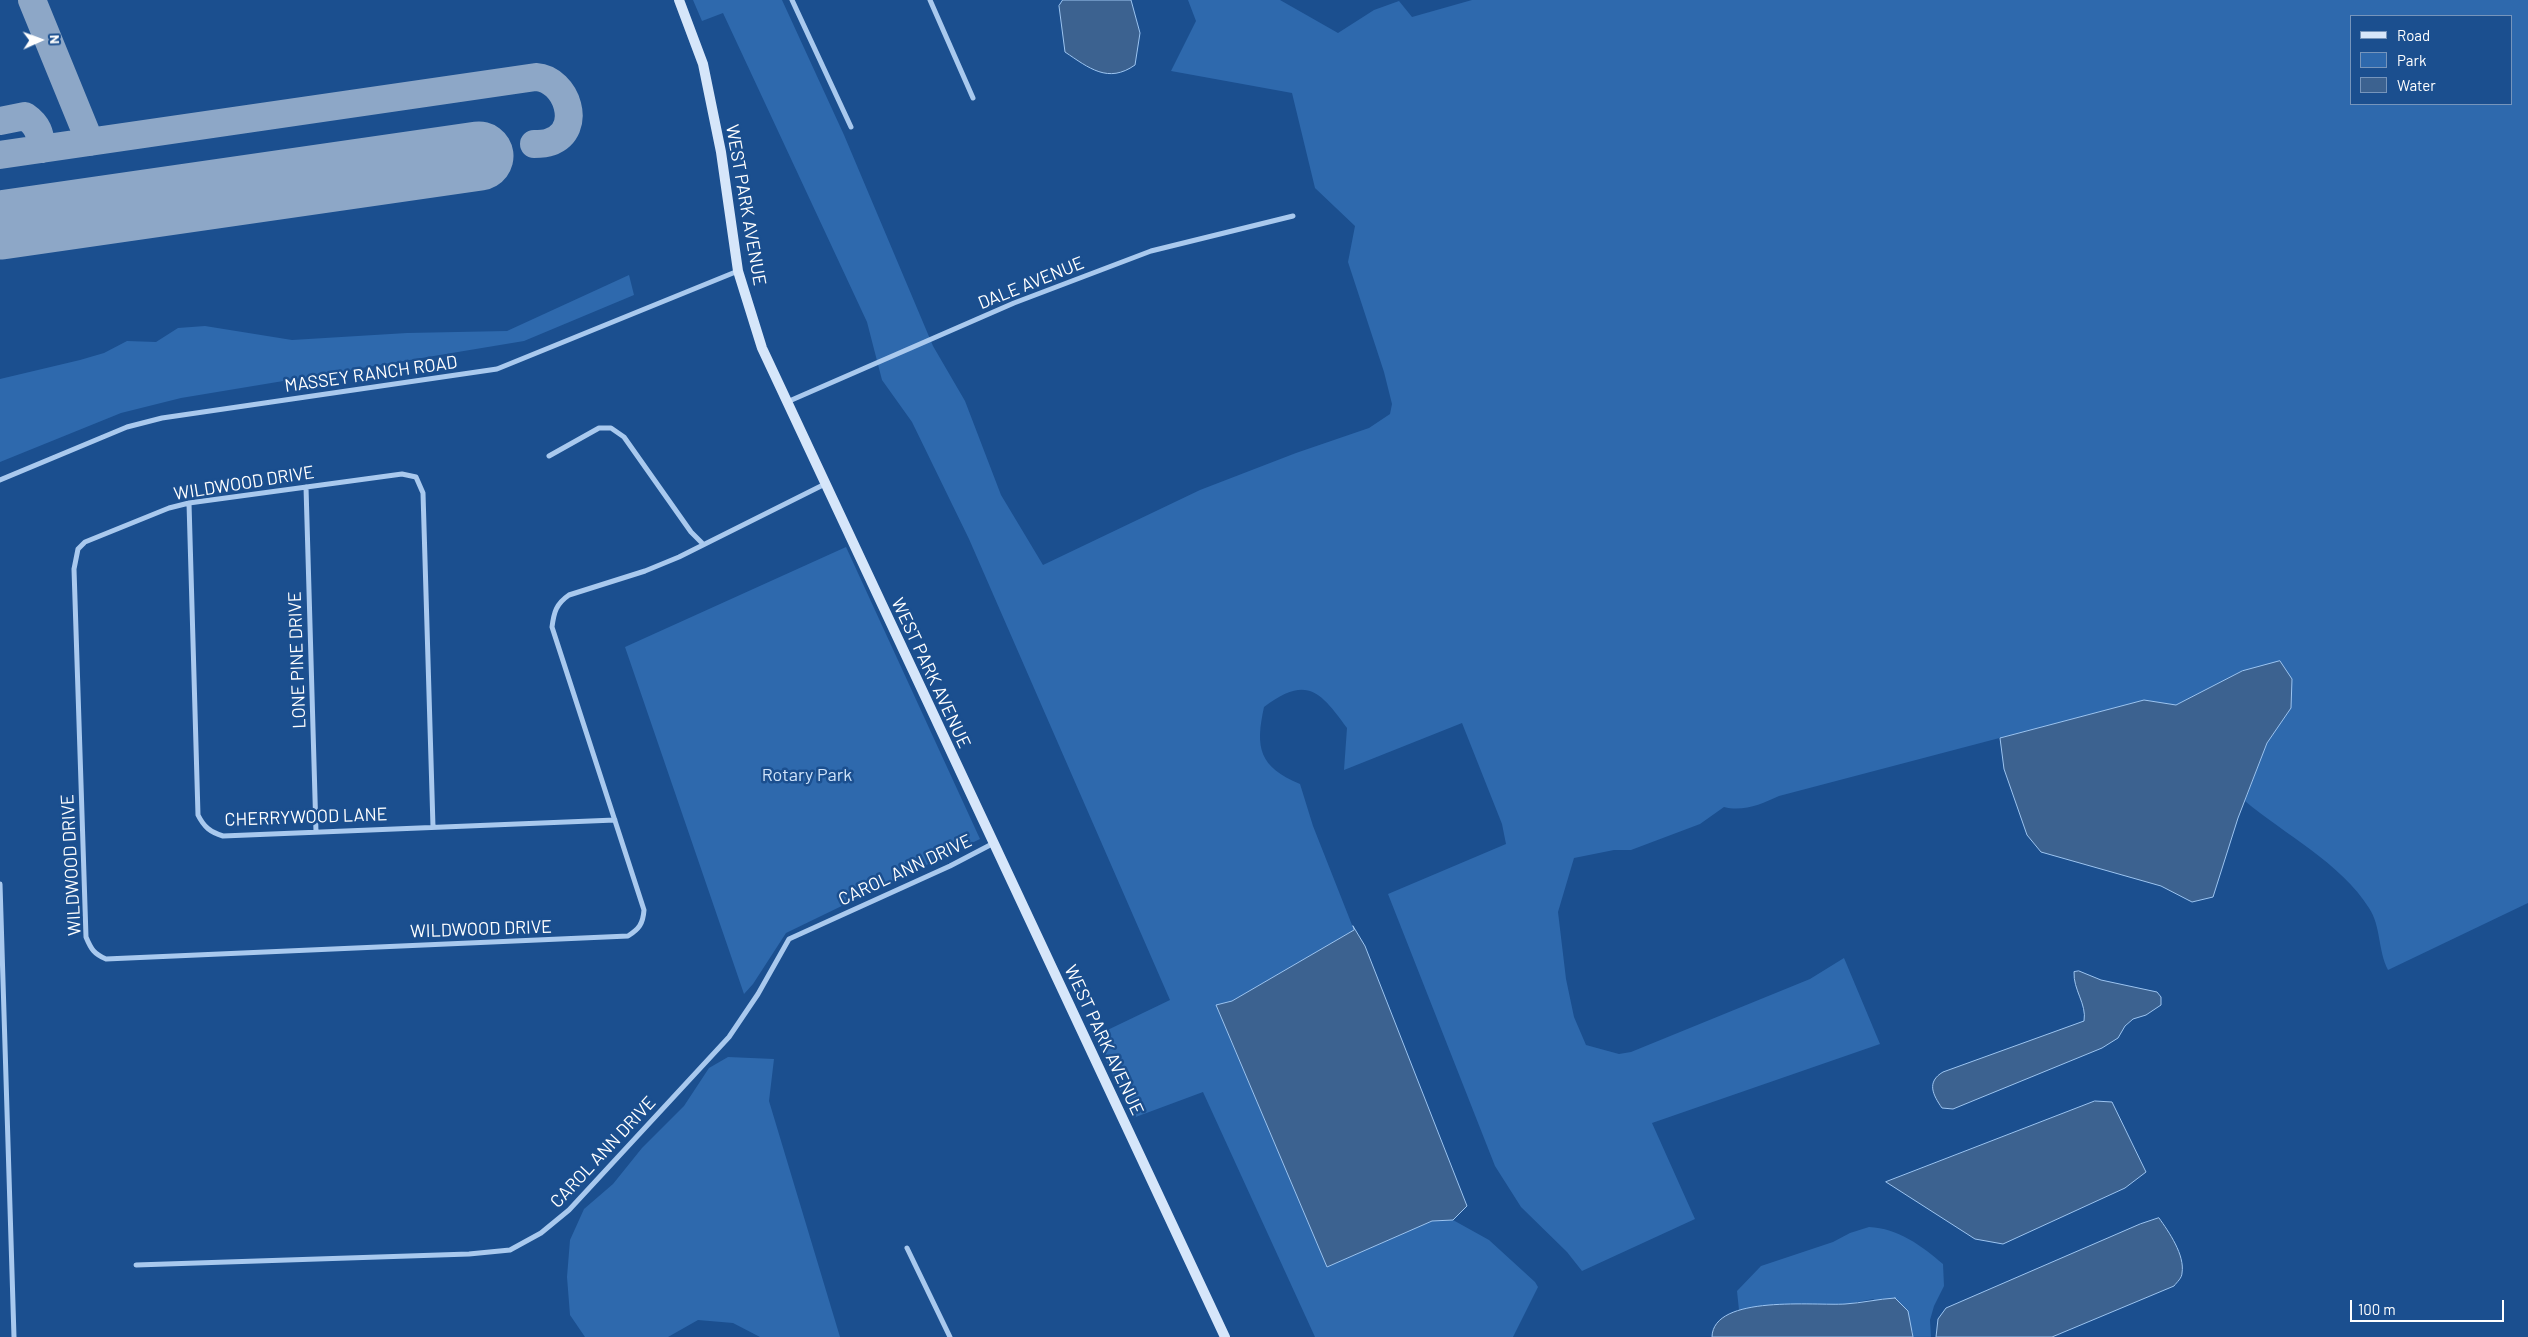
<!DOCTYPE html>
<html>
<head>
<meta charset="utf-8">
<style>
	body { margin:0 }
	#map { position:relative; width:2528px; height:1337px; overflow:hidden; background:#1b4f8f; font-family:Barlow,sans-serif }
	canvas { display:block }
	.legend { position:absolute; left:2350px; top:15px; width:162px; height:90px; box-sizing:border-box; background:#1b4f8f; border:1px solid #7695bc; margin:0; padding:6px 9px; list-style:none; font-size:15px; color:#fff }
	.legend li { display:flex; align-items:center; gap:10px; height:25px }
	.legend b { width:25px; border:1px solid #7695bc }
	.north { position:absolute; left:15px; top:15px; width:50px; height:50px; -webkit-text-stroke:4px #1b4f8f; paint-order:stroke; rotate:88deg; font-size:14px; font-weight:700; line-height:20px; text-align:center; color:#fff }
	.north::after { content:''; display:block; margin:auto; width:18px; height:22px; background:#fff; clip-path:polygon(50% 0,100% 100%,50% 72%,0 100%) }
	.scale { position:absolute; left:2350px; top:1300px; width:154px; height:22px; box-sizing:border-box; border:2px solid #fff; border-top:0; padding-left:6px; font-size:15px; line-height:18px; white-space:nowrap; color:#fff; -webkit-text-stroke:4px #1b4f8f; paint-order:stroke }
</style>
</head>
<body>
<div id="map">
<canvas width="2528" height="1337"></canvas>
<ul class="legend">
<li><b style="height:6px;background:#d6e6fa"></b>Road</li>
<li><b style="height:14px;background:#2e69ad"></b>Park</li>
<li><b style="height:14px;background:#3c6290"></b>Water</li>
</ul>
<div class="north">N</div>
<div class="scale">100 m</div>
</div>
<script>
const context = document.querySelector('canvas').getContext('2d');
context.lineJoin = 'round';
function paint(path, color) { context.fillStyle = color; context.fill(path, 'evenodd'); }
function trace(path, color, width, dash) { context.strokeStyle = color; context.lineWidth = width; context.lineCap = dash ? 'butt' : 'round'; context.setLineDash(dash || []); context.stroke(path); }
function write(font, color, halo, rows, align = 'center') {
  context.font = font + ' Barlow,sans-serif'; context.lineWidth = 5; context.setLineDash([]); context.textBaseline = 'middle'; context.strokeStyle = halo; context.fillStyle = color; for (const [text, x, y, turn = 0] of rows) {
    context.save(); context.translate(x, y); context.rotate((+turn || 0) * Math.PI / 180); context.textAlign = isNaN(turn) ? turn : align; if (halo) context.strokeText(text, 0, 0); context.fillText(text, 0, 0); context.restore();
  }
}
const green = new Path2D(`
	M 693,0 L 782,0 L 844,135 L 933,346 L 965,401 L 1001,495 L 1043,565 L 1200,490 L 1296,453 L 1369,428 L 1390,414 L 1392,404 L 1384,372 L 1348,262 L 1355,226 L 1315,188 L 1292,93 L 1171,71 L 1196,21 L 1188,0 L 1280,0 L 1338,33 L 1374,10 L 1399,1 L 1412,17 L 1472,0 L 2528,0 L 2528,903 L 2388,970 C 2378,951 2381,926 2369,908 C 2341,863 2284,834 2245,801 L 2267,743 L 2291,708 L 2242,671 L 2176,705 L 2144,700 L 1779,796 C 1762,804 1743,812 1724,807 L 1700,824 L 1631,850 L 1614,850 L 1574,858 L 1558,912 L 1566,979 L 1574,1017 L 1586,1045 L 1619,1054 L 1631,1052 L 1810,979 L 1844,958 L 1880,1044 L 1652,1123 L 1695,1219 L 1582,1271 L 1567,1252 L 1521,1207 L 1495,1166 L 1388,894 L 1506,844 L 1502,824 L 1462,723 L 1344,770 L 1347,728 C 1320,691 1307,675 1264,707 C 1255,748 1259,767 1300,784 L 1313,826 L 1354,930 L 1232,1001 L 1216,1005 L 1327,1267 L 1432,1221 L 1453,1220 L 1489,1240 L 1535,1282 L 1538,1287 L 1513,1337 L 1315,1337 L 1203,1092 L 1133,1118 L 1095,1036 L 1170,1000 L 969,539 L 912,422 L 882,380 L 867,322 L 723,13 L 702,21 ZM 2352,16 L 2512,16 L 2512,104 L 2352,104 Z
	M 629,275 L 634,295 L 524,341 L 181,398 L 121,413 L 0,462 L 0,379 L 80,360 L 104,353 L 127,341 L 156,342 L 178,328 L 205,326 L 292,340 L 407,333 L 507,331 Z
	M 846,547 L 980,839 L 786,933 L 753,984 L 744,994 L 625,647 Z
	M 728,1057 L 774,1059 L 769,1101 L 840,1337 L 760,1337 L 733,1323 L 698,1320 L 668,1337 L 585,1337 L 570,1315 L 567,1277 L 570,1240 L 584,1209 L 613,1184 L 642,1148 L 684,1106 L 709,1068 Z
	M 1869,1227 C 1898,1228 1922,1246 1943,1264 L 1944,1286 L 1934,1306 L 1930,1320 L 1931,1337 L 1913,1337 L 1913,1332 L 1873,1299 L 1847,1304 L 1771,1305 L 1739,1310 L 1737,1291 L 1761,1266 L 1833,1242 L 1850,1233 Z`);
const water = new Path2D(`
	M 1063,0 L 1131,0 L 1140,33 L 1135,65 C 1108,84 1089,68 1065,52 L 1059,6 Z
	M 2280,661 L 2292,679 L 2291,708 L 2267,743 L 2238,818 L 2213,897 L 2192,902 L 2161,886 L 2041,852 L 2027,835 L 2004,769 L 2000,738 L 2144,700 L 2176,705 L 2242,671 Z
	M 1353,926 L 1365,946 L 1467,1206 L 1453,1220 L 1432,1221 L 1327,1267 L 1216,1005 L 1232,1001 L 1354,930 Z
	M 2079,971 L 2101,980 L 2157,992 L 2161,997 L 2161,1005 L 2146,1015 L 2133,1019 L 2125,1026 L 2118,1038 L 2102,1048 L 1953,1109 L 1942,1108 C 1933,1095 1926,1082 1943,1072 L 2084,1021 C 2087,1004 2073,990 2074,972 Z
	M 2095,1101 L 2112,1102 L 2146,1172 L 2125,1188 L 2003,1244 L 1975,1239 L 1886,1182 Z
	M 2159,1218 C 2169,1232 2185,1255 2182,1273 C 2182,1278 2177,1282 2174,1286 L 2052,1337 L 1936,1337 L 1938,1319 L 1946,1308 L 2140,1224 Z
	M 1895,1298 L 1908,1311 L 1913,1337 L 1712,1337 C 1713,1294 1816,1306 1845,1304 C 1862,1303 1878,1299 1895,1298 Z`);
const taxiway = new Path2D(`
	M 32,0 L 90,142
	M 0,121 L 25,116 C 38,125 40,133 42,149
	M 0,155 L 536,77 C 567,79 584,130 550,142 C 545,144 539,144 534,144`);
const runway = new Path2D(`
	M 0,225 L 479,156`);
const street = new Path2D(`
	M 792,0 L 851,127
	M 930,0 L 973,98
	M 787,402 L 1014,303 L 1151,251 L 1293,216
	M 549,456 L 599,428 L 611,428 L 624,437 L 691,532 L 702,543
	M 0,480 L 127,427 L 162,418 L 497,369 L 738,271
	M 306,487 L 316,832
	M 189,503 L 198,815 C 204,827 210,832 223,836 L 615,820
	M 433,827 L 423,493 L 416,477 L 402,474 L 189,503 L 169,508 L 85,542 L 78,549 L 74,569 L 86,937 C 91,949 94,954 106,959 L 628,936 C 639,929 643,924 644,910 L 552,627 C 554,612 556,604 569,595 L 645,571 L 679,557 L 825,484
	M 0,884 L 14,1337
	M 907,1248 L 950,1337
	M 136,1265 L 469,1254 L 510,1250 L 541,1233 L 569,1210 L 729,1037 L 758,994 L 789,939 L 950,866 L 994,843`);
const secondary = new Path2D(`
	M 679,0 L 703,64 L 721,152 L 738,271 L 762,348 L 1225,1337`);
const streetNames = [
	["WEST PARK AVENUE",746,205,80],
	["DALE AVENUE",1031,283,-22],
	["MASSEY RANCH ROAD",371,374,-8],
	["WILDWOOD DRIVE",244,483,-9],
	["LONE PINE DRIVE",297,660,-92],
	["WEST PARK AVENUE",931,673,65],
	["CHERRYWOOD LANE",306,817,-2],
	["WILDWOOD DRIVE",71,865,-93],
	["CAROL ANN DRIVE",905,870,-25],
	["WILDWOOD DRIVE",481,929,-2],
	["WEST PARK AVENUE",1104,1040,65],
	["CAROL ANN DRIVE",603,1152,-47]
];
const parkNames = [
	["Rotary Park",807,775]
];
paint(green, '#2e69ad');
paint(water, '#3c6290');
trace(water, '#9cc4f0', 1);
trace(taxiway, '#8da7c7', 28);
trace(runway, '#8da7c7', 69);
trace(street, '#a9c9ee', 5);
trace(secondary, '#d6e6fa', 10);
write('18px', '#fff', '#1b4f8f', streetNames);
write('18px', '#cfe3fa', '#1b4f8f', parkNames);
</script>
</body>
</html>
